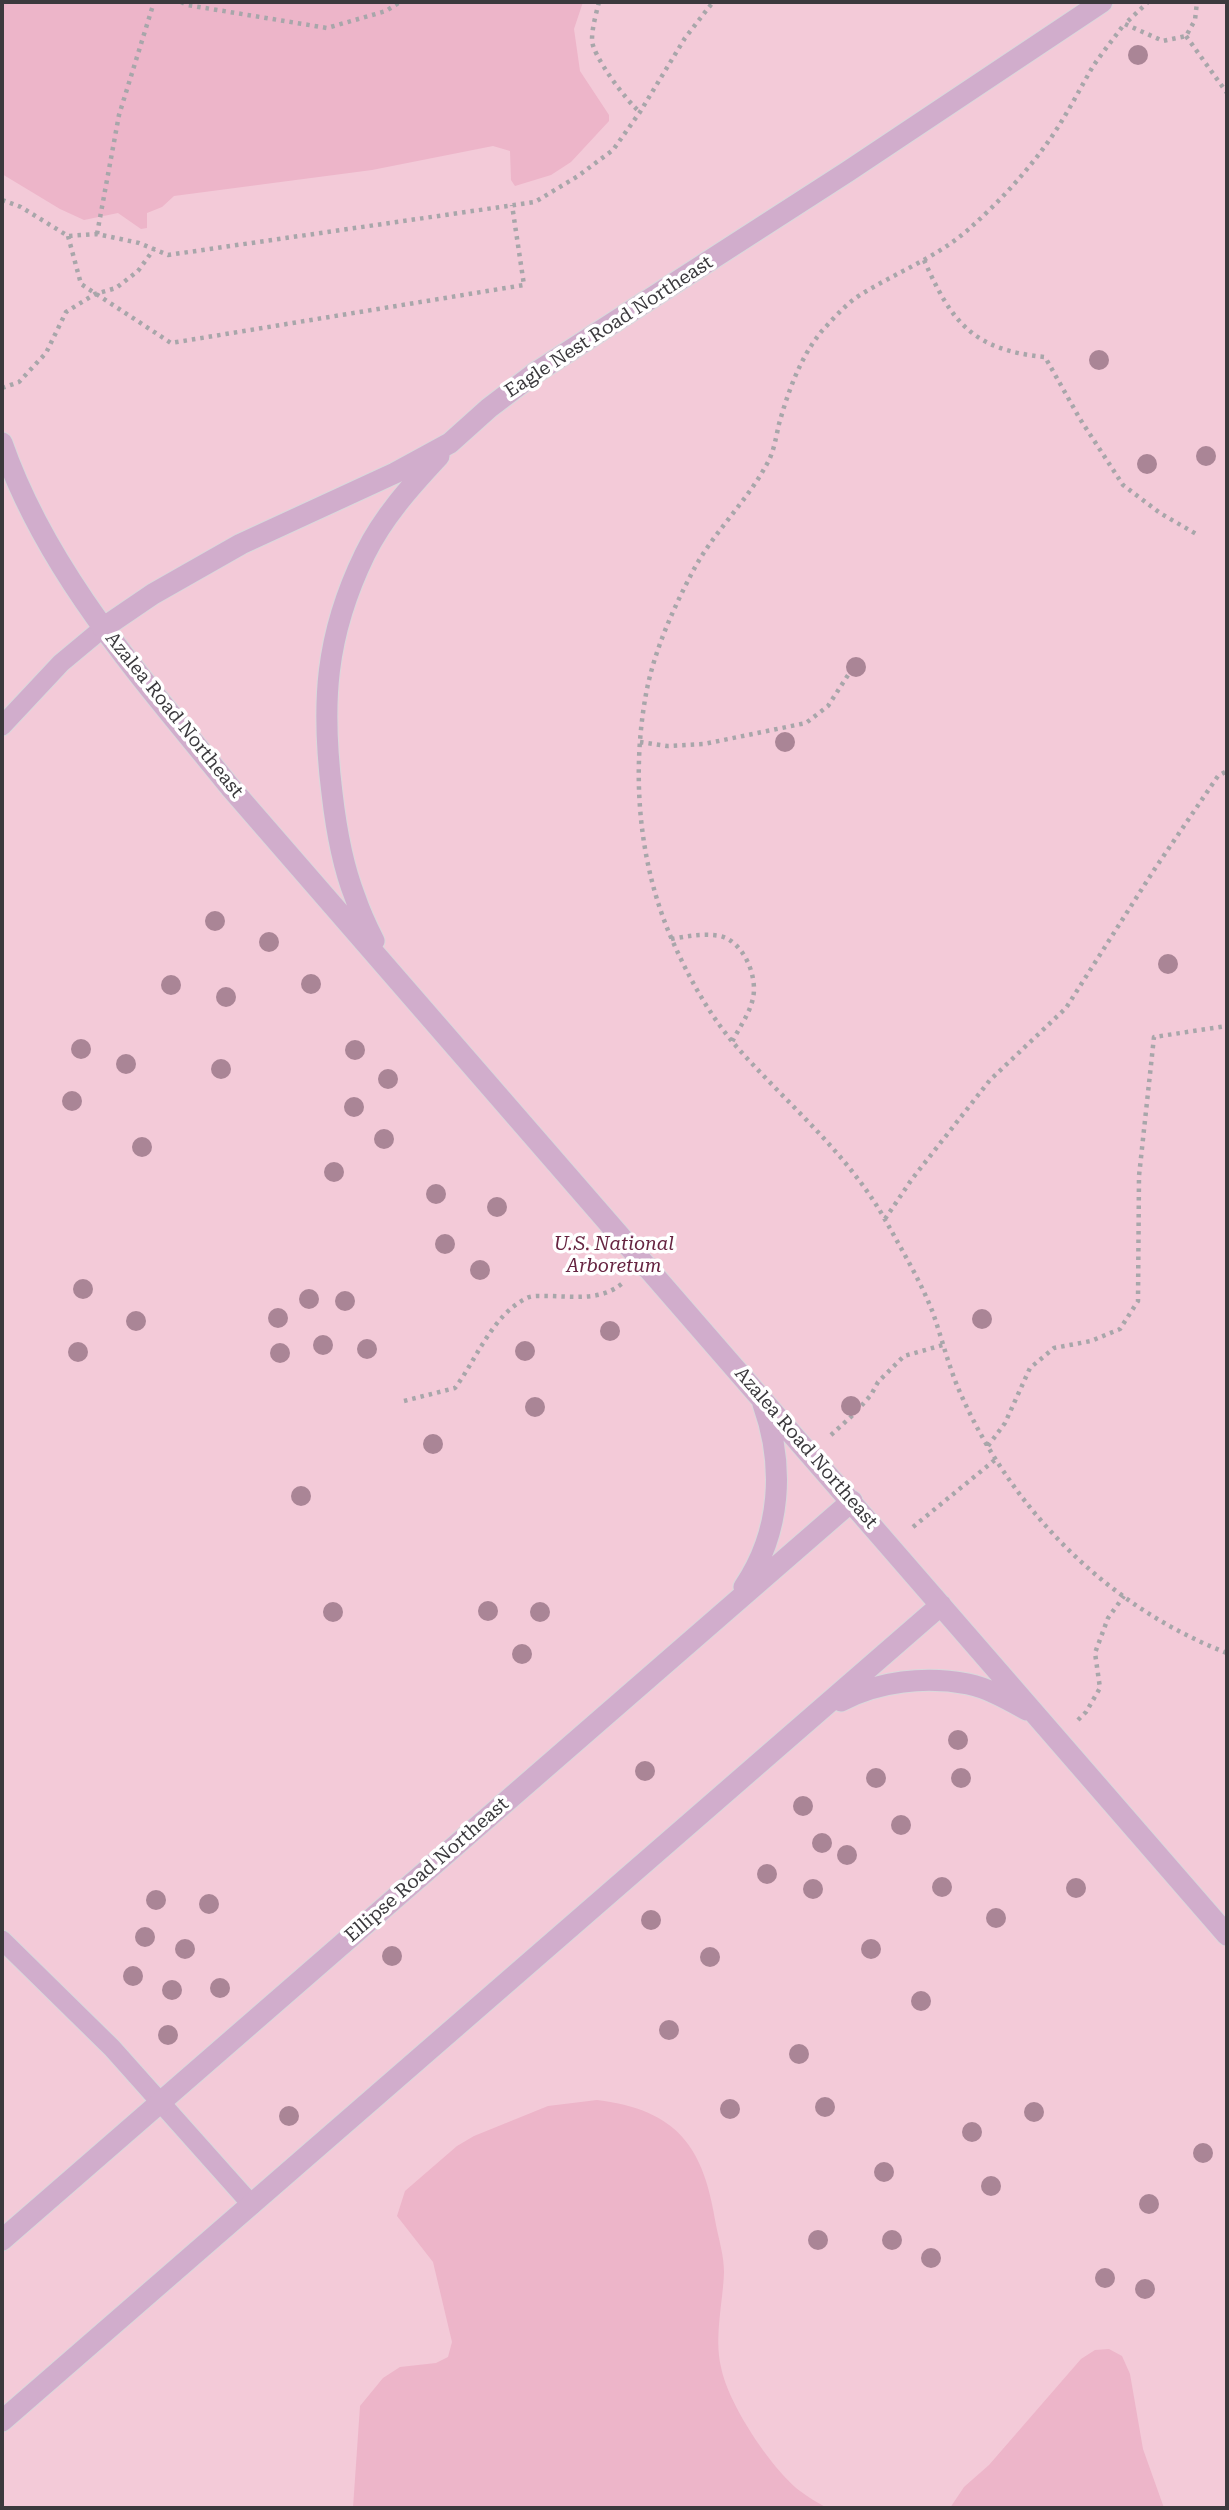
<!DOCTYPE html>
<html>
<head>
<meta charset="utf-8">
<style>
	body { margin:0 }
	#map { position:relative; width:1229px; height:2510px; overflow:hidden; background:#fdfbff; font-family:"Roboto Serif",serif }
	canvas { display:block }
	.frame { position:absolute; inset:0; border:4px solid #3b393d; pointer-events:none }
</style>
</head>
<body>
<div id="map">
<canvas width="1229" height="2510"></canvas>
<div class="frame"></div>
</div>
<script>
const context = document.querySelector('canvas').getContext('2d');
context.lineJoin = 'round';
function paint(path, color) { context.fillStyle = color; context.fill(path, 'evenodd'); }
function trace(path, color, width, dash) { context.strokeStyle = color; context.lineWidth = width; context.lineCap = dash ? 'butt' : 'round'; context.setLineDash(dash || []); context.stroke(path); }
function write(font, color, halo, rows, align = 'center') {
  context.font = font + ' "Roboto Serif",serif'; context.lineWidth = 7; context.setLineDash([]); context.textBaseline = 'middle'; context.strokeStyle = halo; context.fillStyle = color; for (const [text, x, y, turn = 0] of rows) {
    context.save(); context.translate(x, y); context.rotate((+turn || 0) * Math.PI / 180); context.textAlign = isNaN(turn) ? turn : align; if (halo) context.strokeText(text, 0, 0); context.fillText(text, 0, 0); context.restore();
  }
}
const green = new Path2D(`
	M 2,2 L 1227,2 L 1227,2508 L 2,2508 Z`);
const forest = new Path2D(`
	M 2,2 L 583,2 L 574,29 L 580,71 L 609,115 L 609,121 L 571,162 L 551,175 L 515,186 L 511,180 L 510,151 L 493,146 L 372,170 L 174,196 L 162,207 L 147,213 L 147,228 L 141,229 L 118,213 L 84,220 L 60,209 L 2,174 Z
	M 597,2100 C 678,2110 704,2147 716,2225 C 719,2240 724,2256 724,2272 C 723,2303 714,2336 721,2367 C 728,2404 771,2468 800,2491 C 808,2497 818,2503 827,2508 L 353,2508 L 360,2406 L 383,2378 L 400,2367 L 436,2363 L 448,2357 L 452,2342 L 433,2262 L 397,2216 L 405,2191 L 457,2146 L 474,2136 L 548,2106 Z
	M 1109,2349 L 1122,2356 L 1130,2374 L 1143,2449 L 1164,2508 L 950,2508 L 964,2487 L 989,2465 L 1081,2359 L 1095,2350 Z`);
const path = new Path2D(`
	M 181,2 L 187,5 L 327,28 L 386,11 L 400,2
	M 599,2 C 596,14 592,28 592,40 C 592,55 627,102 640,112
	M 1128,21 L 1148,2
	M 1125,24 L 1163,41 L 1186,36 L 1195,20 L 1197,2
	M 1122,27 C 1112,41 1101,54 1092,68 C 1077,94 1063,122 1045,146 C 1024,175 997,204 970,228 C 937,258 894,273 857,297 C 844,306 832,320 821,332 C 800,358 788,392 779,424 C 776,437 774,451 768,462 C 747,502 714,531 693,571 C 673,609 654,651 646,694 C 631,776 639,866 673,942 C 689,978 710,1016 736,1046 C 787,1104 849,1154 887,1223 C 903,1252 921,1282 933,1313 C 943,1342 950,1372 963,1399 C 1015,1513 1110,1608 1227,1653
	M 1186,36 L 1227,93
	M 2,200 L 21,207 L 68,236 L 97,234 L 139,243 L 168,255 L 535,202 L 578,176 L 613,150 L 640,112 L 685,38 L 713,2
	M 97,234 L 119,115 L 154,2
	M 68,236 L 81,284 L 171,343 L 524,285 L 512,205
	M 924,260 C 952,323 973,350 1045,357 L 1080,419 L 1123,485 L 1160,513 L 1198,535
	M 2,388 L 19,382 L 46,353 L 66,312 L 95,294 L 116,288 L 138,271 L 154,249
	M 640,742 L 667,746 L 704,744 L 806,723 L 828,706 L 850,672
	M 671,939 C 688,936 703,933 720,936 C 743,941 758,976 753,998 C 750,1013 739,1028 732,1042
	M 885,1219 L 912,1179 L 990,1080 L 1066,1008 L 1154,870 L 1218,776 L 1227,771
	M 404,1401 L 455,1388 C 476,1360 492,1316 525,1299 C 531,1295 539,1296 546,1296 C 574,1296 601,1302 624,1282
	M 831,1435 L 854,1414 L 871,1395 L 878,1382 L 904,1356 L 943,1345
	M 988,1446 L 1005,1423 L 1030,1368 L 1054,1348 L 1091,1341 L 1120,1329 L 1138,1301 L 1139,1176 L 1154,1037 L 1227,1026
	M 913,1527 L 996,1459
	M 1078,1720 L 1086,1712 L 1100,1688 L 1095,1653 L 1108,1618 L 1124,1596`);
const lane = new Path2D(`
	M 2,726 L 61,663 L 103,628
	M 2,1940 L 112,2048 L 252,2205`);
const street = new Path2D(`
	M 2,443 C 48,575 143,679 230,787 L 1227,1935
	M 103,628 L 153,594 L 241,544 L 395,473 L 450,443 L 489,408 L 535,373 L 847,172 L 1102,2
	M 374,941 C 367,927 360,912 355,897 C 342,864 336,828 332,793 C 321,704 325,636 365,554 C 383,517 411,486 439,456
	M 744,1587 C 781,1532 785,1466 763,1404
	M 841,1701 C 878,1681 926,1676 968,1684 C 988,1688 1009,1700 1027,1710
	M 2,2240 L 852,1501
	M 2,2421 L 941,1605`);
const trees = [
	[1138,55],
	[1099,360],
	[1206,456],
	[1147,464],
	[856,667],
	[785,742],
	[215,921],
	[269,942],
	[1168,964],
	[311,984],
	[171,985],
	[226,997],
	[81,1049],
	[355,1050],
	[126,1064],
	[221,1069],
	[388,1079],
	[72,1101],
	[354,1107],
	[384,1139],
	[142,1147],
	[334,1172],
	[436,1194],
	[497,1207],
	[445,1244],
	[480,1270],
	[83,1289],
	[309,1299],
	[345,1301],
	[278,1318],
	[982,1319],
	[136,1321],
	[610,1331],
	[323,1345],
	[367,1349],
	[525,1351],
	[78,1352],
	[280,1353],
	[851,1406],
	[535,1407],
	[433,1444],
	[301,1496],
	[488,1611],
	[333,1612],
	[540,1612],
	[522,1654],
	[958,1740],
	[645,1771],
	[876,1778],
	[961,1778],
	[803,1806],
	[901,1825],
	[822,1843],
	[847,1855],
	[767,1874],
	[942,1887],
	[1076,1888],
	[813,1889],
	[156,1900],
	[209,1904],
	[996,1918],
	[651,1920],
	[145,1937],
	[185,1949],
	[871,1949],
	[392,1956],
	[710,1957],
	[133,1976],
	[220,1988],
	[172,1990],
	[921,2001],
	[669,2030],
	[168,2035],
	[799,2054],
	[825,2107],
	[730,2109],
	[1034,2112],
	[289,2116],
	[972,2132],
	[1203,2153],
	[884,2172],
	[991,2186],
	[1149,2204],
	[818,2240],
	[892,2240],
	[931,2258],
	[1105,2278],
	[1145,2289]
];
const streetNames = [
	["Eagle Nest Road Northeast",609,327,-33],
	["Azalea Road Northeast",174,715,51],
	["Azalea Road Northeast",806,1448,49],
	["Ellipse Road Northeast",427,1870,-41]
];
const parkNames = [
	["U.S. National",614,1244],
	["Arboretum",614,1266]
];
paint(green, '#f3cad8');
paint(forest, '#edb5c9');
trace(lane, '#dad8dc', 21);
trace(street, '#dad8dc', 23);
trace(path, '#a8a6aa', 4.5, [3.5, 5]);
trace(lane, '#d1adcc', 19);
trace(street, '#d1adcc', 21);
context.fillStyle = '#aa8596';
for (const [x, y] of trees) { context.beginPath(); context.arc(x, y, 10, 0, 2 * Math.PI); context.fill(); }
write('19px', '#3b393d', '#fff', streetNames);
write('italic 19px', '#662441', '#fff', parkNames);
</script>
</body>
</html>
